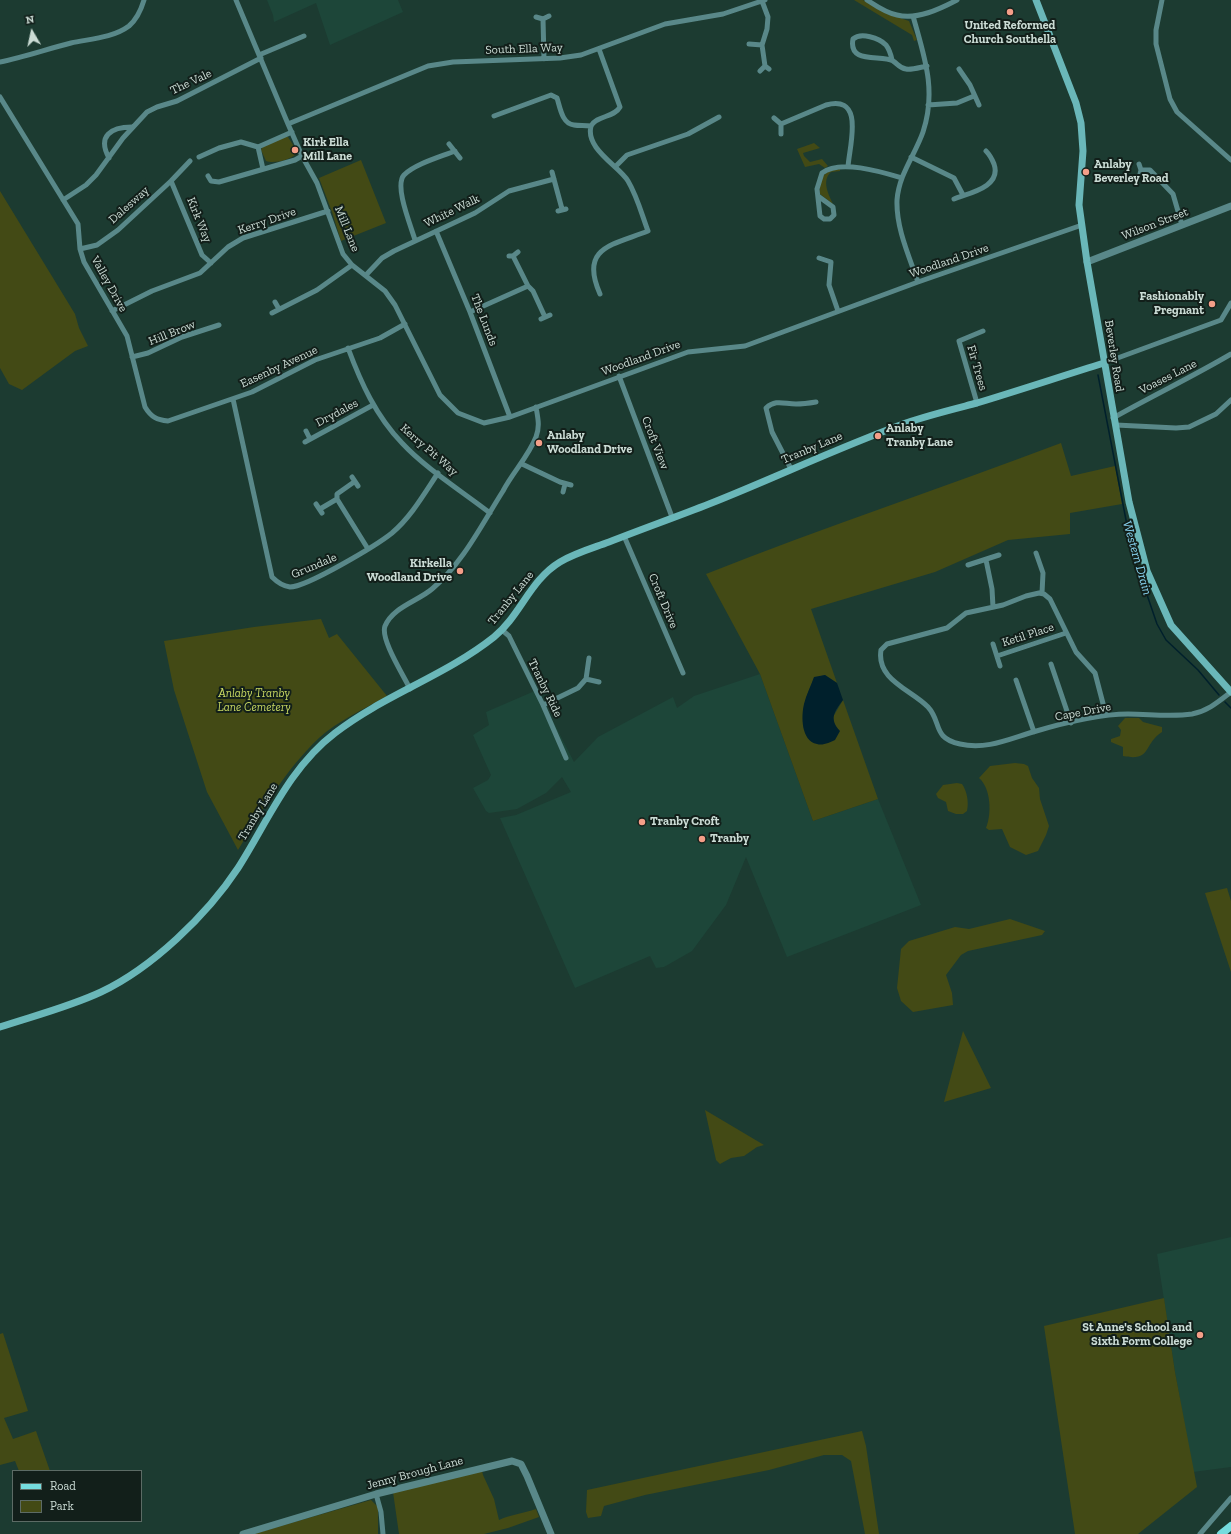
<!DOCTYPE html>
<html>
<head>
<meta charset="utf-8">
<style>
	body { margin:0 }
	#map { position:relative; width:1231px; height:1534px; overflow:hidden; background:#1c3b31; font-family:"Zilla Slab",serif }
	canvas { display:block }
	.legend { position:absolute; left:12px; top:1470px; width:130px; height:52px; box-sizing:border-box; background:#121f1a; border:1px solid #5c6b65; margin:0; padding:5px 7px; list-style:none; font-size:12px; color:#cbdcd5 }
	.legend li { display:flex; align-items:center; gap:8px; height:20px }
	.legend b { width:20px; border:1px solid #5c6b65 }
	.north { position:absolute; left:12px; top:12px; width:40px; height:40px; -webkit-text-stroke:3px #121f1a; paint-order:stroke; rotate:351deg; font-size:11px; font-weight:700; line-height:16px; text-align:center; color:#cbdcd5 }
	.north::after { content:''; display:block; margin:auto; width:14px; height:18px; background:#cbdcd5; clip-path:polygon(50% 0,100% 100%,50% 72%,0 100%) }
</style>
</head>
<body>
<div id="map">
<canvas width="1231" height="1534"></canvas>
<ul class="legend">
<li><b style="height:5px;background:#75dcde"></b>Road</li>
<li><b style="height:11px;background:#434a15"></b>Park</li>
</ul>
<div class="north">N</div>
</div>
<script>
const context = document.querySelector('canvas').getContext('2d');
context.lineJoin = 'round';
function paint(path, color) { context.fillStyle = color; context.fill(path, 'evenodd'); }
function trace(path, color, width, dash) { context.strokeStyle = color; context.lineWidth = width; context.lineCap = dash ? 'butt' : 'round'; context.setLineDash(dash || []); context.stroke(path); }
function write(font, color, halo, rows, align = 'center') {
  context.font = font + ' "Zilla Slab",serif'; context.lineWidth = 4; context.setLineDash([]); context.textBaseline = 'middle'; context.strokeStyle = halo; context.fillStyle = color; for (const [text, x, y, turn = 0] of rows) {
    context.save(); context.translate(x, y); context.rotate((+turn || 0) * Math.PI / 180); context.textAlign = isNaN(turn) ? turn : align; if (halo) context.strokeText(text, 0, 0); context.fillText(text, 0, 0); context.restore();
  }
}
const built = new Path2D(`
	M 267,0 L 398,0 L 403,12 L 330,45 L 316,3 L 274,22 L 273,15 Z
	M 760,674 L 813,821 L 878,799 L 921,905 L 787,957 L 746,857 L 726,905 L 692,951 L 664,967 L 656,968 L 650,956 L 575,988 L 500,818 L 516,815 L 571,792 L 562,777 L 546,793 L 517,809 L 489,813 L 486,811 L 473,788 L 488,780 L 491,775 L 473,735 L 489,725 L 486,712 L 537,690 L 574,762 L 598,737 L 673,697 L 677,708 L 694,696 Z
	M 1231,1237 L 1231,1467 L 1193,1472 L 1175,1372 L 1157,1254 Z`);
const green = new Path2D(`
	M 854,0 L 863,0 L 888,14 L 909,21 L 917,40 L 914,41 L 912,35 Z
	M 285,136 L 288,137 L 295,148 L 296,154 C 290,160 274,164 266,161 L 261,150 L 263,146 Z
	M 814,143 L 820,148 L 803,153 L 804,156 L 810,162 L 822,159 L 828,166 L 825,168 L 819,164 L 805,167 L 797,149 Z
	M 361,160 L 386,223 L 341,241 L 332,212 L 319,178 Z
	M 840,169 L 840,171 L 831,172 C 821,181 829,195 833,204 L 820,194 C 818,177 825,170 840,169 Z
	M 0,191 L 75,314 L 79,328 L 88,346 L 75,351 L 22,390 L 9,384 L 0,368 Z
	M 1061,443 L 1071,476 L 1115,466 L 1122,504 L 1070,513 L 1070,534 L 1008,540 L 935,572 L 811,609 L 837,683 L 825,675 L 814,678 C 806,697 801,709 804,730 L 834,723 L 833,717 L 843,700 L 878,799 L 813,821 L 760,674 L 706,574 C 824,527 943,488 1061,443 Z
	M 321,619 L 329,638 L 337,634 L 387,696 C 364,709 338,721 319,738 C 285,770 262,811 238,850 L 207,792 L 174,690 L 164,641 L 254,627 Z
	M 1125,718 L 1139,718 L 1143,722 L 1162,727 L 1162,732 C 1143,744 1152,762 1123,756 L 1123,747 L 1111,742 L 1111,739 L 1120,736 L 1121,730 L 1118,726 Z
	M 1015,763 L 1024,764 L 1028,766 L 1032,778 L 1039,788 L 1040,799 L 1049,826 L 1046,835 L 1038,851 L 1026,855 L 1010,847 L 1002,829 L 989,830 L 986,828 C 992,814 991,788 979,778 L 990,766 Z
	M 957,783 L 962,784 C 967,791 969,802 967,811 L 963,814 L 956,814 L 948,811 L 946,802 L 938,798 L 936,794 L 943,785 Z
	M 1227,888 L 1231,901 L 1231,972 L 1205,893 Z
	M 1010,919 L 1045,931 L 1042,935 L 968,951 L 961,955 L 946,975 L 952,993 L 953,1005 L 913,1012 L 901,1001 L 897,988 L 901,949 L 909,941 L 955,927 L 969,929 Z
	M 963,1031 L 991,1088 L 944,1102 Z
	M 705,1110 L 764,1145 L 757,1147 L 744,1156 L 731,1158 L 720,1164 L 716,1160 Z
	M 1164,1298 L 1175,1372 L 1197,1487 L 1138,1534 L 1075,1534 L 1044,1326 Z
	M 3,1333 L 28,1411 L 4,1418 L 13,1439 L 36,1431 L 50,1471 L 19,1471 L 15,1461 L 0,1465 L 0,1334 Z
	M 862,1431 L 866,1446 L 879,1534 L 865,1534 L 851,1461 L 842,1455 L 824,1455 L 769,1470 L 645,1495 L 604,1506 L 601,1516 L 588,1518 L 586,1512 L 587,1490 Z
	M 481,1467 L 483,1475 L 494,1499 L 499,1520 C 509,1515 524,1513 536,1509 L 539,1517 L 508,1528 L 484,1534 L 399,1534 L 393,1492 Z
	M 371,1500 L 378,1507 L 378,1534 L 253,1534 Z`);
const water = new Path2D(`
	M 825,675 L 837,683 L 843,700 C 834,712 829,719 840,731 L 835,740 C 830,742 823,746 817,744 C 801,741 801,716 804,704 C 806,695 811,686 814,677 Z`);
const stream = new Path2D(`
	M 1098,375 L 1132,551 L 1157,624 L 1166,640 L 1198,670 L 1219,695
	M 1225,702 L 1231,708`);
const minor = new Path2D(`
	M 236,0 L 288,124 L 302,156 L 317,183 L 343,254 L 352,265 L 385,291 L 395,305 L 440,395 L 458,413 L 484,423 L 510,417 L 688,352 L 745,346 L 918,282 L 1082,225
	M 867,0 C 876,6 886,13 897,15 C 917,20 940,9 957,0
	M 1162,0 L 1156,30 L 1156,44 L 1170,99 L 1177,112 L 1231,160
	M 762,1 L 768,17 L 767,29 L 762,45 L 765,66
	M 913,16 C 924,56 937,90 923,132 C 915,155 899,174 897,200 C 896,228 909,256 918,282
	M 536,17 L 543,19 L 549,16
	M 543,19 L 544,59
	M 749,44 L 762,45
	M 259,55 L 304,36
	M 892,60 C 891,55 889,49 886,45 C 879,38 861,32 853,39 C 848,65 882,54 893,61 C 898,64 899,68 906,69 C 912,70 921,67 927,66
	M 0,62 C 24,57 47,49 71,43 C 89,39 113,38 129,26 C 137,19 141,10 144,0
	M 959,69 L 970,85 L 979,105
	M 760,71 L 765,66 L 769,69
	M 0,97 L 78,224 L 80,249 L 84,262 L 127,336 L 145,407 C 151,417 157,420 168,421 L 252,392 L 315,360 L 380,338 L 405,324
	M 928,105 L 957,103 L 974,96
	M 494,116 L 551,95 L 557,98 C 560,107 562,124 574,125 C 579,126 585,125 591,126
	M 774,118 L 781,124 L 781,134
	M 288,124 L 428,66 L 453,62 L 560,58 L 581,55 L 665,24 L 723,14 L 765,0
	M 781,124 L 826,105 C 866,94 849,147 848,167
	M 591,126 C 585,149 619,166 628,181 C 637,196 642,215 648,231 C 613,245 579,247 600,294
	M 591,126 C 597,115 614,118 620,107 L 599,49
	M 449,144 L 460,158
	M 258,147 L 263,169
	M 199,157 L 219,148 L 241,142 L 258,147 L 292,132
	M 911,157 L 954,178 L 963,195
	M 109,158 C 97,136 111,127 132,127
	M 1139,164 L 1141,170 L 1140,174
	M 615,167 L 627,155 L 688,134 L 719,117
	M 1141,170 L 1150,170 L 1173,194 L 1182,225
	M 552,172 L 562,209
	M 208,176 L 211,181 L 219,182 L 295,160 L 302,156
	M 171,181 L 202,255 L 211,263
	M 818,196 L 833,207 L 834,215 L 830,219 L 824,219 L 820,216 L 817,189 L 822,173 C 840,159 882,172 902,178
	M 954,199 C 969,193 1002,187 994,164 C 992,159 990,155 986,151
	M 63,200 L 86,185 L 96,175 L 123,138 L 147,112 L 157,107 L 177,101 L 261,58
	M 558,211 L 566,209
	M 436,231 L 470,312 L 510,417
	M 415,240 C 411,226 394,186 404,175 C 415,164 440,157 455,151
	M 80,249 L 97,245 L 118,230 L 171,181 L 190,161
	M 509,256 L 513,256 L 518,252
	M 513,256 L 528,286
	M 819,258 L 831,262 L 829,285 L 838,311
	M 366,275 L 382,258 L 394,251 L 475,213 L 509,191 L 554,179
	M 275,302 L 279,309
	M 112,311 L 152,291 L 200,273 L 228,247 L 243,238 L 328,211
	M 470,312 L 528,286 L 533,291 L 545,317
	M 272,313 L 317,290 L 352,265
	M 541,319 L 550,315
	M 348,348 C 361,383 376,416 402,443 C 425,468 463,492 490,513
	M 132,357 L 148,353 L 182,337 L 219,325
	M 1104,363 L 1221,320 L 1231,303
	M 619,376 L 672,517
	M 233,399 L 272,577 C 277,582 282,586 290,587 C 307,587 377,545 392,533 C 411,517 424,494 438,473
	M 977,403 L 959,341 L 983,331
	M 1113,418 C 1152,396 1192,377 1231,354
	M 1116,425 L 1176,428 L 1189,427 L 1216,414 L 1231,400
	M 306,431 L 310,439
	M 305,442 L 373,405
	M 522,464 L 560,482 L 571,485
	M 791,469 L 772,432 L 766,408 C 776,399 784,404 796,404 C 803,404 810,403 816,402
	M 352,477 L 358,486
	M 563,492 L 565,484
	M 337,499 L 337,494 L 354,482
	M 316,504 L 322,513
	M 320,509 L 337,499 L 368,549
	M 624,536 L 683,673
	M 1036,553 L 1043,573 L 1042,593
	M 986,560 L 992,589 L 993,607
	M 968,565 L 999,555
	M 502,630 L 509,636 L 543,705 L 566,758
	M 993,644 L 1000,666
	M 997,656 L 1066,633
	M 1051,664 L 1071,723
	M 586,679 L 589,658
	M 1016,680 L 1034,732
	M 410,689 C 404,676 380,639 385,626 C 393,607 418,601 432,589 C 463,563 482,524 503,491 C 513,472 528,457 536,437 C 540,427 538,418 536,407
	M 543,705 L 578,688 L 586,679 L 599,682
	M 1106,715 L 1095,673 L 1076,652 L 1050,599 L 1044,594 L 1039,593 L 1026,596 L 1003,605 L 966,613 L 947,628 L 887,644 L 881,650 C 876,680 912,690 928,707 C 942,722 932,738 960,744 C 986,750 1009,739 1033,732 C 1063,723 1097,714 1128,714 C 1149,714 1171,717 1192,714 C 1208,711 1218,702 1231,692
	M 376,1494 L 381,1512 L 383,1534
	M 1200,1534 L 1231,1498`);
const tertiary = new Path2D(`
	M 1087,262 L 1231,206
	M 243,1534 L 376,1494 L 512,1461 L 521,1464 L 527,1476 L 551,1534`);
const secondary = new Path2D(`
	M 1036,0 L 1076,103 L 1081,123 L 1083,151 L 1079,205 L 1087,262 L 1129,502 L 1147,571 L 1171,625 L 1231,692
	M 0,1027 C 33,1016 69,1007 101,992 C 152,968 207,915 238,868 C 268,821 289,768 335,733 C 384,695 445,676 494,637 C 520,616 530,580 560,562 C 575,553 593,548 609,542 C 642,529 676,517 709,504 C 775,478 839,447 906,423 C 929,415 954,409 977,403 C 1020,390 1062,376 1104,363`);
const primary = new Path2D(`
	M 1221,1534 L 1231,1526`);
const markers = [
	[1010,12,4,"#f49e88"],
	[295,150,4,"#f49e88"],
	[1086,172,4,"#f49e88"],
	[1212,304,4,"#f49e88"],
	[878,436,4,"#f49e88"],
	[539,443,4,"#f49e88"],
	[460,571,4,"#f49e88"],
	[642,822,4,"#f49e88"],
	[702,839,4,"#f49e88"],
	[1200,1335,4,"#f49e88"]
];
const poiNames = [
	["United Reformed",1010,26,"center"],
	["Church Southella",1010,40,"center"],
	["Kirk Ella",303,143],
	["Mill Lane",303,157],
	["Anlaby",1094,165],
	["Beverley Road",1094,179],
	["Fashionably",1204,297,"right"],
	["Pregnant",1204,311,"right"],
	["Anlaby",886,429],
	["Tranby Lane",886,443],
	["Anlaby",547,436],
	["Woodland Drive",547,450],
	["Kirkella",452,564,"right"],
	["Woodland Drive",452,578,"right"],
	["Tranby Croft",650,822],
	["Tranby",710,839],
	["St Anne's School and",1192,1328,"right"],
	["Sixth Form College",1192,1342,"right"]
];
const streetNames = [
	["South Ella Way",524,49,-2],
	["The Vale",191,82,-25],
	["Dalesway",129,205,-42],
	["White Walk",452,211,-26],
	["Kirk Way",199,220,68],
	["Kerry Drive",267,221,-19],
	["Wilson Street",1155,224,-21],
	["Mill Lane",347,229,68],
	["Woodland Drive",949,261,-19],
	["Valley Drive",109,284,61],
	["The Lunds",484,320,69],
	["Hill Brow",172,333,-22],
	["Beverley Road",1114,356,81],
	["Woodland Drive",641,358,-20],
	["Easenby Avenue",279,367,-25],
	["Fir Trees",977,368,74],
	["Voases Lane",1168,377,-27],
	["Drydales",337,413,-28],
	["Croft View",655,443,69],
	["Tranby Lane",812,448,-23],
	["Kerry Pit Way",429,450,41],
	["Grundale",314,566,-23],
	["Tranby Lane",511,598,-51],
	["Croft Drive",663,601,67],
	["Ketil Place",1028,635,-18],
	["Tranby Ride",545,688,64],
	["Cape Drive",1083,712,-11],
	["Tranby Lane",258,812,-59],
	["Jenny Brough Lane",415,1473,-15]
];
const parkNames = [
	["Anlaby Tranby",254,694],
	["Lane Cemetery",254,708]
];
const waterNames = [
	["Western Drain",1137,558,74]
];
paint(built, '#1d4639');
paint(green, '#434a15');
paint(water, '#00202c');
trace(stream, '#00202c', 1.5);
trace(minor, '#598889', 5);
trace(tertiary, '#598889', 7);
trace(secondary, '#6ab7b9', 7);
trace(primary, '#75dcde', 8);
for (const [x, y, r, color] of markers) { const dot = new Path2D(); dot.arc(x, y, r, 0, 2 * Math.PI); context.fillStyle = color; context.fill(dot); trace(dot, '#121f1a', 1.5); }
write('bold 12px', '#cbdcd5', '#121f1a', poiNames, 'left');
write('12px', '#cbdcd5', '#121f1a', streetNames);
write('italic 12px', '#c6d661', '#121f1a', parkNames);
write('italic 13px', '#89d5f3', '#121f1a', waterNames);
</script>
</body>
</html>
